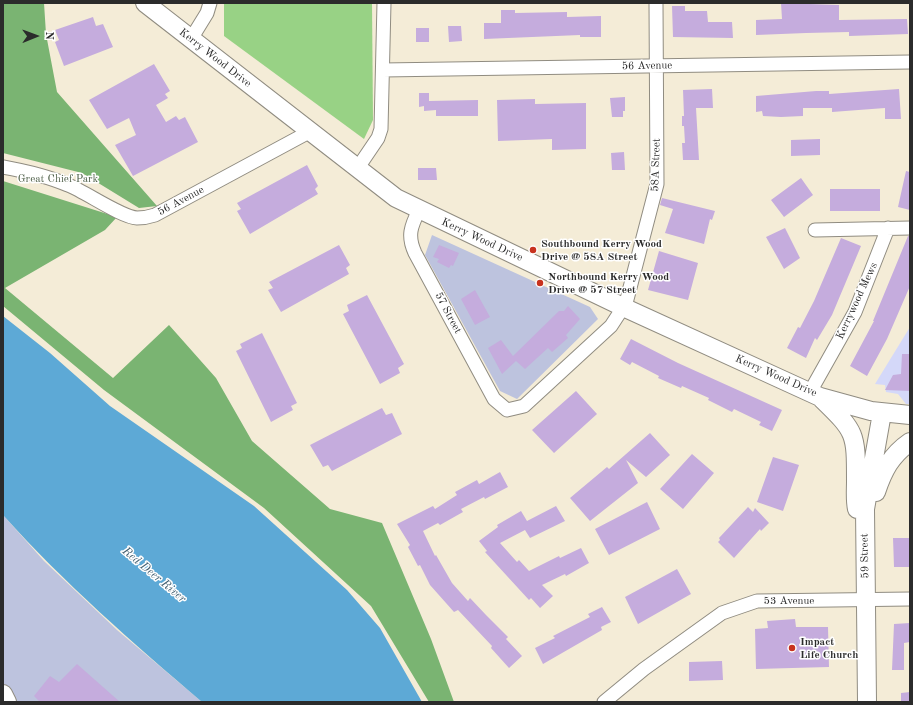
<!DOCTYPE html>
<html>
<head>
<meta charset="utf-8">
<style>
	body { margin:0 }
	#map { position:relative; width:913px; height:705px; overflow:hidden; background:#f4ecd7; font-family:"Old Standard TT",serif }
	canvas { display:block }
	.frame { position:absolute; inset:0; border:4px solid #2b2b2b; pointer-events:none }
	.north { position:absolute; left:16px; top:16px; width:40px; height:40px; -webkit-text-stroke:3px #fff; paint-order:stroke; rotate:89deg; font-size:11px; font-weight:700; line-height:16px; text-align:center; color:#2b2b2b }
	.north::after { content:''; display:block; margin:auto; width:14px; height:18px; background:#2b2b2b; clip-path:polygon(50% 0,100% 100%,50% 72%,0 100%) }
</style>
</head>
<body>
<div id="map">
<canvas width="913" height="705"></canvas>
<div class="frame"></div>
<div class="north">N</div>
</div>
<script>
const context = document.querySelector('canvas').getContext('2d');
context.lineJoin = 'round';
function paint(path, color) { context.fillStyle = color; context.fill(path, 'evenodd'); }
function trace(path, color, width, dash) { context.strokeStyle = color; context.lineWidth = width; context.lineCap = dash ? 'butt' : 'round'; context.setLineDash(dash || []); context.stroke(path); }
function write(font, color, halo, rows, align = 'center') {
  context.font = font + ' "Old Standard TT",serif'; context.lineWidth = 3; context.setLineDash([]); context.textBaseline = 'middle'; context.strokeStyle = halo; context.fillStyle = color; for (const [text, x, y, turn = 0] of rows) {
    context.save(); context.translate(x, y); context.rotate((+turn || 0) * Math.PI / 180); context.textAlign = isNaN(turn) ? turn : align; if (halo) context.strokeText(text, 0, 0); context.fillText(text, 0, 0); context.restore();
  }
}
const built = new Path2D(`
	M 910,327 L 910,404 L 906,404 L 898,394 L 886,392 L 885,385 L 875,384 Z`);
const industrial = new Path2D(`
	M 432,235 L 590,307 L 598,319 L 517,399 L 500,391 L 425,255 Z
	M 3,515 L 44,561 L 117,630 L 202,702 L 3,702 Z`);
const green = new Path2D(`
	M 224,3 L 372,3 L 373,120 L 364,139 L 224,36 Z`);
const forest = new Path2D(`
	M 3,3 L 44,3 L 46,34 L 57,92 L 157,206 L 139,208 L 82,173 L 3,153 Z
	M 3,181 L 117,217 L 105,230 L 5,288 L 113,378 L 169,325 L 216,378 L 252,441 L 330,509 L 382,523 L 431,639 L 454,702 L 429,702 L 371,606 L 264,508 L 104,390 L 3,306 Z`);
const water = new Path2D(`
	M 3,316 L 50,353 L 110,406 L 254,506 L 347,590 L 380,628 L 422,702 L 202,702 C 132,642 65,584 3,515 Z`);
const building = new Path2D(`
	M 781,3 L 839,5 L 839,20 L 907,19 L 908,34 L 849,36 L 849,32 L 806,33 L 756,35 L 756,20 L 782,19 Z
	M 672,6 L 685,6 L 685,11 L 707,11 L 708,22 L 732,22 L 733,38 L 673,37 Z
	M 501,10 L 515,10 L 515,13 L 567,12 L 567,17 L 601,16 L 601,37 L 580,37 L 580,35 L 484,39 L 484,23 L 501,23 Z
	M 93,17 L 96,26 L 103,24 L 113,47 L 64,66 L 55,42 L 59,40 L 55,30 Z
	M 448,26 L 461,26 L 462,41 L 449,42 Z
	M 416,28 L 429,28 L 429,42 L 416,42 Z
	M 154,64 L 170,91 L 165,94 L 168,98 L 156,105 L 166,122 L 176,116 L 179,120 L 185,117 L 198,142 L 133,176 L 115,145 L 136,135 L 129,118 L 107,129 L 89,100 Z
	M 712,89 L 713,108 L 696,108 L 699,160 L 683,160 L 682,143 L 685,143 L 684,126 L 682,126 L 682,116 L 684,116 L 683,90 Z
	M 899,89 L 901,119 L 885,119 L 885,108 L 832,112 L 832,108 L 803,108 L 803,116 L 781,117 L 763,116 L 762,111 L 756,112 L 756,96 L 816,91 L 829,91 L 829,94 Z
	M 419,93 L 429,93 L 429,101 L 478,100 L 478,116 L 436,116 L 436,110 L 424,111 L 424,106 L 419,107 Z
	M 625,97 L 625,111 L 623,111 L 623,117 L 612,117 L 610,98 Z
	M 535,99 L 535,104 L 586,103 L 586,149 L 552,150 L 552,139 L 498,141 L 497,100 Z
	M 820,139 L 820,155 L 791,156 L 791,140 Z
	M 624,152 L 625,170 L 612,170 L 611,153 Z
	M 307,165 L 318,186 L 315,189 L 318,194 L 250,234 L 237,211 L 241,209 L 237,203 Z
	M 418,168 L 436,168 L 437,180 L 418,180 Z
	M 906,171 L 910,172 L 910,210 L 898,207 Z
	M 801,178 L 813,195 L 784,217 L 771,200 Z
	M 830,189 L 880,189 L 880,211 L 830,211 Z
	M 662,198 L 715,211 L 712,220 L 710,219 L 704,244 L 665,233 L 673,209 L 660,205 Z
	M 785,228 L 800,258 L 784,269 L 766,237 Z
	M 908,236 L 910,236 L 910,286 L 887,339 L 867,376 L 850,366 L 874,321 L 873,321 Z
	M 841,238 L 861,246 L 832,315 L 817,340 L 815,338 L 806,358 L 787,348 L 798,327 L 800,328 L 814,301 Z
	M 339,245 L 350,265 L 346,268 L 349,274 L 281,312 L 268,290 L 273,288 L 269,282 Z
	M 439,245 L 459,253 L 453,266 L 451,265 L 449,268 L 437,262 L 439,259 L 433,257 Z
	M 659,251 L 698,263 L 688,300 L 648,290 Z
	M 475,290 L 490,317 L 475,325 L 461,299 Z
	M 367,295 L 404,364 L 398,368 L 400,373 L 380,384 L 343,314 L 349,311 L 347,305 Z
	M 568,306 L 580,319 L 566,335 L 568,338 L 552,352 L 548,348 L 525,369 L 516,361 L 502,374 L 488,348 L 501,340 L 513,356 L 559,311 L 564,311 Z
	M 262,333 L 297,403 L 291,406 L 293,410 L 271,422 L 236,351 L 242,348 L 240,344 Z
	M 631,339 L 678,363 L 782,410 L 772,431 L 759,425 L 761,422 L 734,409 L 732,412 L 708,400 L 709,398 L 682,386 L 681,388 L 658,378 L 659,376 L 632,362 L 630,365 L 620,359 Z
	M 902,354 L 910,354 L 910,391 L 885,390 L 893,375 L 901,374 Z
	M 576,391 L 597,414 L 554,453 L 532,430 Z
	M 382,408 L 386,415 L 392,413 L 402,434 L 332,471 L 328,465 L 323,467 L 310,445 Z
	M 650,433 L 670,455 L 646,477 L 626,460 L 638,483 L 590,521 L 570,498 L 607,467 L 609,469 Z
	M 692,454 L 714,473 L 683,509 L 660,489 Z
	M 773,457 L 799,465 L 783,511 L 757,502 Z
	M 500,472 L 508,487 L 485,499 L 484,497 L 461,509 L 463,512 L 440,525 L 438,523 L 423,531 L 435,556 L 436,555 L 452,583 L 468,601 L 470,598 L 486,615 L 508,637 L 506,639 L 522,656 L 509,668 L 491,648 L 492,646 L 458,610 L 454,612 L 430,585 L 420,565 L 418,566 L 408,547 L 410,545 L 397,524 L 433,506 L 435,509 L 457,495 L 455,492 L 477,480 L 479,484 Z
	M 647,502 L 660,529 L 609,555 L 595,529 Z
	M 556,506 L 565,521 L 530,538 L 525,530 L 500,543 L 517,562 L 519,560 L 529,571 L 559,556 L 560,558 L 581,548 L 589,563 L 566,576 L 565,574 L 542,585 L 553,596 L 540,608 L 531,598 L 529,600 L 485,552 L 487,551 L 479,541 L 498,527 L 497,525 L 521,511 L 527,521 Z
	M 748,507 L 753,512 L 755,508 L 769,523 L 761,531 L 760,529 L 734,558 L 718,542 L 720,540 L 719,538 Z
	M 893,538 L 910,538 L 910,567 L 894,567 Z
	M 677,569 L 691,594 L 638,624 L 625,597 Z
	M 602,607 L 611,622 L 601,627 L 602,630 L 543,664 L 535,648 L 555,638 L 553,636 L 590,617 L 588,614 Z
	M 795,619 L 796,627 L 828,627 L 829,667 L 756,669 L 755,629 L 768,628 L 767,621 Z
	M 910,623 L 910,642 L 904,643 L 904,670 L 892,670 L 894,624 Z
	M 722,661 L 723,680 L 689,681 L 689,662 Z
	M 77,664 L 120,702 L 40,702 L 34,696 L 50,676 L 59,682 Z
	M 910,692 L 910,702 L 901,702 L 901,693 Z`);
const street = new Path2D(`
	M 191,39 L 207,13 L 210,3
	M 383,70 L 910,62
	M 3,167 C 25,171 47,176 68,185 C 86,192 121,217 137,218 C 143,218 149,217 155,215 L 309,132
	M 357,169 L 378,138 L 381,129 L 384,3
	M 419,210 C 411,226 407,236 415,253 L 494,399 L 507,410 L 524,406 L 611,326 L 626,303 L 657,184 L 656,3
	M 815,230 L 910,228
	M 810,392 L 855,312 L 888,228
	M 604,702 L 644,669 L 722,613 L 757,601 L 910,599`);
const secondary = new Path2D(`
	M 145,3 L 396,198 L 623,307 L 820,397 L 871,411 L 910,415
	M 822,399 C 856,432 856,433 856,481 C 856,490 855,500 857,509
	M 876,492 C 883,471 891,455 910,442
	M 3,694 L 7,702
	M 867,702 L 865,509 L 882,413`);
const markers = [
	[533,250,4,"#c8321e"],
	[540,283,4,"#c8321e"],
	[792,648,4,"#c8321e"]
];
const streetNames = [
	["Kerry Wood Drive",215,58,38],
	["56 Avenue",647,66,-1],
	["58A Street",656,165,-88],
	["56 Avenue",181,201,-28],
	["Kerry Wood Drive",482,240,25],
	["Kerrywood Mews",857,301,-65],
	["57 Street",448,313,62],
	["Kerry Wood Drive",776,376,24],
	["59 Street",865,556,-91],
	["53 Avenue",789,601]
];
const parkNames = [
	["Great Chief Park",58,179]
];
const poiNames = [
	["Southbound Kerry Wood",541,244],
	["Drive @ 58A Street",541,257],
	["Northbound Kerry Wood",548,277],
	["Drive @ 57 Street",548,290],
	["Impact",800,642],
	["Life Church",800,655]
];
const waterNames = [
	["Red Deer River",154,575,40]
];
paint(built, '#d4d8f9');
paint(industrial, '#bdc3de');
paint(green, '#98d285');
paint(forest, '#7ab472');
paint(water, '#5da9d6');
paint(building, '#c5acdd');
trace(street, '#908c81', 15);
trace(secondary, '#908c81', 20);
trace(street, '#fff', 13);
trace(secondary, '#fff', 18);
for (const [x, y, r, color] of markers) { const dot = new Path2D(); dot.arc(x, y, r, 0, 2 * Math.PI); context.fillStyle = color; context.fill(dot); trace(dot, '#fff', 1.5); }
write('11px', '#2b2b2b', '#fff', streetNames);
write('11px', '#4c5d46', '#fff', parkNames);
write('bold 11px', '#2b2b2b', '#fff', poiNames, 'left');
write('italic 12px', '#3f5d6f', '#fff', waterNames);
</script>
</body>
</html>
